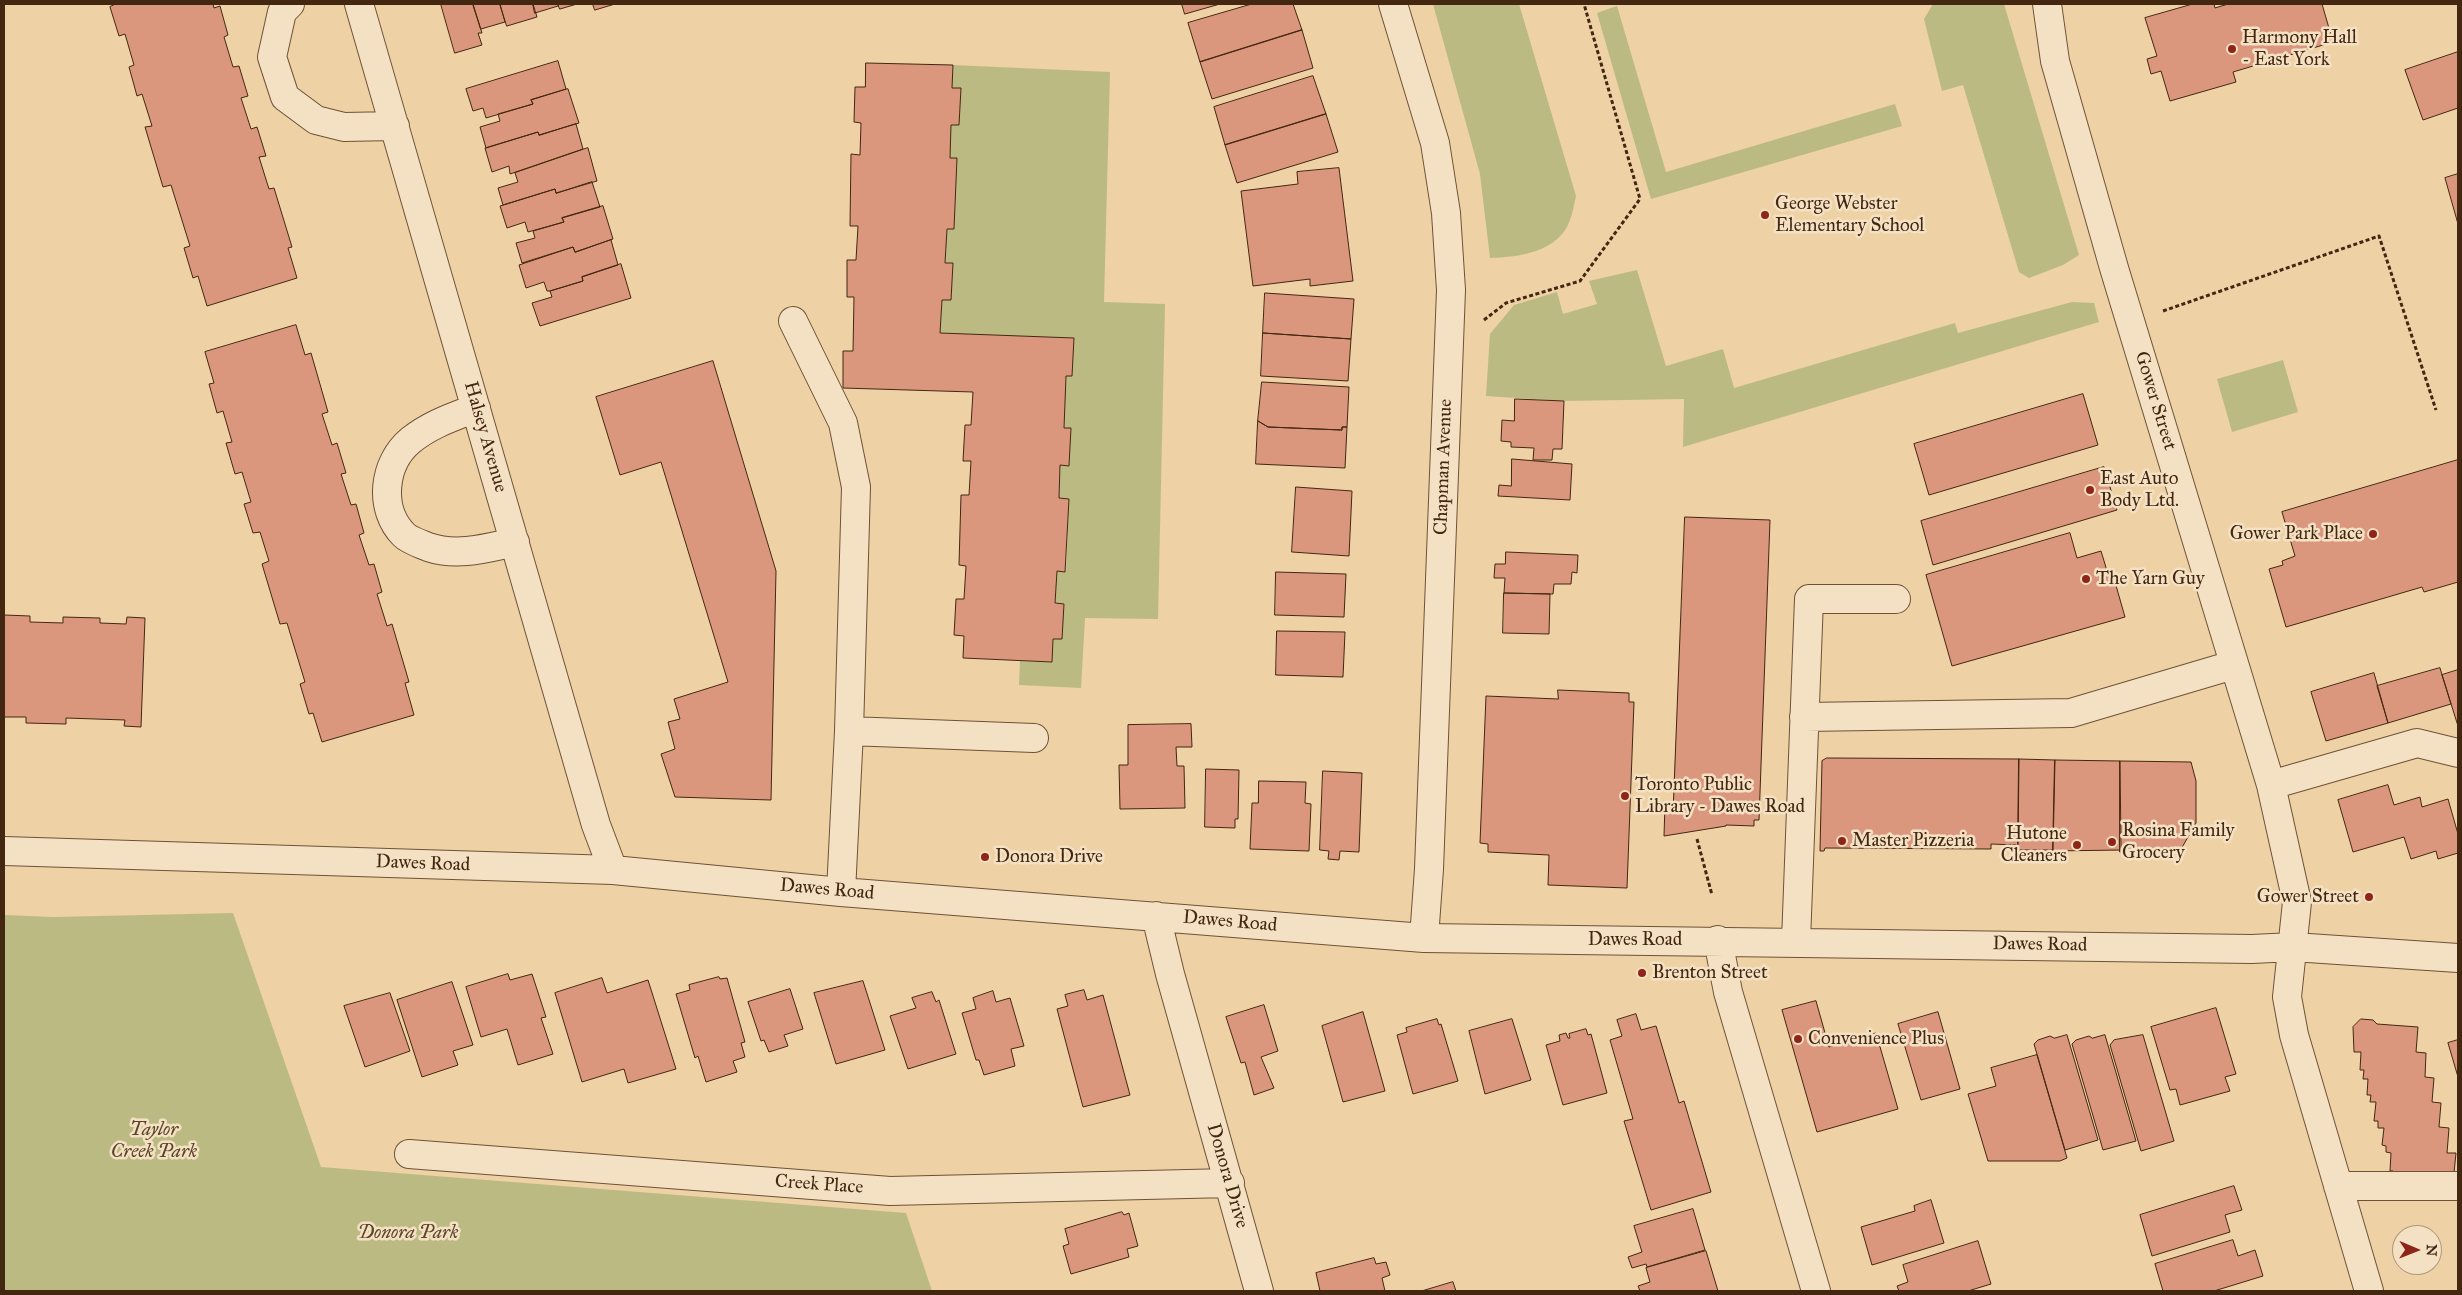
<!DOCTYPE html>
<html>
<head>
<meta charset="utf-8">
<style>
	body { margin:0 }
	#map { position:relative; width:2462px; height:1295px; overflow:hidden; background:#eed1a5; font-family:"IM FELL Great Primer",serif }
	canvas { display:block }
	.frame { position:absolute; inset:0; border:5px solid #432711; pointer-events:none }
	.north { position:absolute; left:2392px; top:1225px; width:50px; height:50px; box-sizing:border-box; background:#f4e1c4; border:1px solid #ad977c; border-radius:50%; rotate:91deg; font-size:14px; font-weight:700; line-height:20px; text-align:center; color:#432711 }
	.north::after { content:''; display:block; margin:auto; width:18px; height:22px; background:#8f2418; clip-path:polygon(50% 0,100% 100%,50% 72%,0 100%) }
</style>
</head>
<body>
<div id="map">
<canvas width="2462" height="1295"></canvas>
<div class="frame"></div>
<div class="north">N</div>
</div>
<script>
const context = document.querySelector('canvas').getContext('2d');
context.lineJoin = 'round';
function paint(path, color) { context.fillStyle = color; context.fill(path, 'evenodd'); }
function trace(path, color, width, dash) { context.strokeStyle = color; context.lineWidth = width; context.lineCap = dash ? 'butt' : 'round'; context.setLineDash(dash || []); context.stroke(path); }
function write(font, color, halo, rows, align = 'center') {
  context.font = font + ' "IM FELL Great Primer",serif'; context.lineWidth = 5; context.setLineDash([]); context.textBaseline = 'middle'; context.strokeStyle = halo; context.fillStyle = color; for (const [text, x, y, turn = 0] of rows) {
    context.save(); context.translate(x, y); context.rotate((+turn || 0) * Math.PI / 180); context.textAlign = isNaN(turn) ? turn : align; if (halo) context.strokeText(text, 0, 0); context.fillText(text, 0, 0); context.restore();
  }
}
const green = new Path2D(`
	M 1433,4 L 1519,4 L 1576,196 C 1574,204 1573,212 1570,220 C 1559,252 1519,257 1490,258 L 1480,174 Z
	M 1933,4 L 2004,4 L 2079,255 L 2063,265 L 2029,278 L 2019,272 L 1963,85 L 1942,91 L 1924,19 Z
	M 1617,6 L 1666,172 L 1895,104 L 1902,126 L 1651,199 L 1597,13 Z
	M 953,65 L 1110,72 L 1104,302 L 1165,304 L 1158,619 L 1085,618 L 1081,688 L 1019,685 L 1020,661 L 1052,662 L 1053,639 L 1062,639 L 1064,604 L 1055,603 L 1057,571 L 1066,571 L 1069,499 L 1059,498 L 1060,465 L 1069,465 L 1071,429 L 1064,428 L 1066,376 L 1072,376 L 1074,339 L 940,333 L 942,300 L 951,300 L 953,263 L 945,263 L 947,229 L 954,229 L 957,158 L 950,158 L 951,125 L 959,125 L 961,89 L 952,88 Z
	M 1637,270 L 1666,366 L 1723,349 L 1734,388 L 1955,323 L 1958,333 L 2072,302 L 2094,303 L 2099,322 L 1683,447 L 1684,399 L 1564,401 L 1486,396 L 1490,334 L 1514,305 L 1557,292 L 1563,314 L 1597,304 L 1589,281 Z
	M 2283,360 L 2298,412 L 2232,432 L 2217,379 Z
	M 233,913 L 321,1167 L 906,1213 L 932,1291 L 4,1291 L 4,915 L 53,917 Z`);
const building = new Path2D(`
	M 116,4 L 213,4 L 214,8 L 220,6 L 228,35 L 224,37 L 233,67 L 239,66 L 248,96 L 241,98 L 251,129 L 257,127 L 266,156 L 259,157 L 269,189 L 274,188 L 292,247 L 288,248 L 297,278 L 207,306 L 198,276 L 193,278 L 184,248 L 190,246 L 171,185 L 163,187 L 145,127 L 152,126 L 142,94 L 137,96 L 129,67 L 134,65 L 125,34 L 119,36 L 110,7 Z
	M 441,4 L 473,4 L 482,33 L 478,33 L 482,45 L 455,53 Z
	M 473,4 L 500,4 L 505,22 L 481,29 Z
	M 500,4 L 533,4 L 537,17 L 507,26 Z
	M 533,4 L 558,4 L 558,6 L 535,13 Z
	M 558,4 L 577,4 L 560,9 Z
	M 593,4 L 615,4 L 595,10 Z
	M 1182,4 L 1220,4 L 1185,14 Z
	M 1252,4 L 1293,4 L 1302,30 L 1200,62 L 1188,23 Z
	M 2193,4 L 2214,4 L 2215,8 L 2228,4 L 2322,4 L 2333,42 L 2233,72 L 2236,82 L 2170,101 L 2161,71 L 2151,74 L 2147,59 L 2157,56 L 2145,18 Z
	M 1302,30 L 1313,68 L 1212,99 L 1200,62 Z
	M 2458,52 L 2458,108 L 2423,120 L 2405,70 Z
	M 558,61 L 566,89 L 531,100 L 533,104 L 486,118 L 483,108 L 473,111 L 466,89 Z
	M 866,63 L 953,65 L 952,88 L 961,88 L 959,125 L 951,125 L 950,158 L 957,158 L 954,229 L 947,229 L 945,263 L 953,263 L 951,300 L 942,300 L 940,333 L 1074,338 L 1072,376 L 1066,376 L 1064,428 L 1071,428 L 1069,466 L 1060,465 L 1059,498 L 1069,499 L 1065,572 L 1057,571 L 1055,603 L 1064,604 L 1062,639 L 1053,639 L 1052,662 L 963,658 L 964,636 L 954,635 L 956,599 L 964,599 L 966,566 L 959,565 L 961,495 L 969,495 L 971,461 L 963,461 L 965,425 L 971,425 L 973,392 L 843,388 L 843,351 L 853,351 L 854,297 L 847,297 L 847,260 L 856,260 L 858,226 L 850,226 L 851,154 L 860,155 L 861,123 L 854,122 L 855,87 L 865,87 Z
	M 1313,76 L 1326,114 L 1225,145 L 1214,107 Z
	M 568,89 L 579,123 L 539,135 L 538,132 L 486,148 L 480,127 L 500,121 L 498,114 L 533,104 L 531,100 Z
	M 1326,114 L 1338,152 L 1237,183 L 1225,145 Z
	M 576,124 L 583,149 L 510,174 L 509,166 L 492,172 L 485,148 L 538,132 L 539,135 Z
	M 588,148 L 597,181 L 556,193 L 555,189 L 503,205 L 498,188 L 518,182 L 515,173 Z
	M 1339,168 L 1353,281 L 1310,286 L 1310,279 L 1253,286 L 1241,191 L 1298,184 L 1297,172 Z
	M 2458,174 L 2458,224 L 2445,178 Z
	M 592,182 L 600,207 L 562,218 L 564,222 L 528,232 L 525,222 L 507,228 L 500,206 L 555,189 L 556,193 Z
	M 603,206 L 613,239 L 575,252 L 573,247 L 522,263 L 516,243 L 535,238 L 533,231 L 564,222 L 562,218 Z
	M 611,240 L 618,265 L 582,277 L 583,281 L 550,291 L 547,291 L 544,282 L 526,288 L 519,265 L 573,247 L 575,252 Z
	M 621,264 L 631,298 L 540,326 L 532,303 L 552,297 L 550,291 L 583,281 L 582,277 Z
	M 1265,293 L 1354,299 L 1351,339 L 1263,333 Z
	M 296,325 L 305,355 L 311,353 L 328,412 L 322,414 L 332,445 L 337,443 L 346,473 L 341,474 L 351,505 L 356,504 L 364,533 L 359,535 L 369,565 L 374,564 L 382,592 L 377,594 L 387,626 L 392,624 L 409,682 L 405,683 L 414,715 L 322,742 L 313,713 L 309,714 L 300,684 L 305,682 L 287,623 L 280,624 L 262,564 L 269,561 L 260,532 L 253,533 L 244,504 L 251,502 L 242,472 L 235,474 L 226,443 L 232,442 L 223,411 L 217,413 L 209,384 L 214,383 L 205,352 Z
	M 1263,333 L 1351,339 L 1348,381 L 1261,376 Z
	M 713,361 L 776,571 L 771,800 L 675,797 L 661,754 L 675,749 L 668,722 L 680,719 L 674,699 L 728,682 L 661,462 L 620,475 L 596,397 Z
	M 1262,382 L 1349,387 L 1347,427 L 1342,427 L 1342,430 L 1268,427 L 1258,421 Z
	M 2083,394 L 2098,445 L 1929,495 L 1914,444 Z
	M 1515,399 L 1564,401 L 1562,449 L 1553,449 L 1552,460 L 1533,460 L 1534,448 L 1511,447 L 1511,442 L 1501,441 L 1502,420 L 1514,421 Z
	M 1258,421 L 1268,427 L 1342,430 L 1342,427 L 1347,427 L 1345,468 L 1256,464 Z
	M 1512,459 L 1572,464 L 1570,500 L 1498,496 L 1499,485 L 1511,486 Z
	M 2458,460 L 2458,582 L 2424,592 L 2422,587 L 2286,627 L 2269,569 L 2283,565 L 2282,561 L 2295,556 L 2282,512 Z
	M 2104,467 L 2117,510 L 1933,565 L 1921,521 Z
	M 1296,487 L 1352,491 L 1349,556 L 1292,552 Z
	M 1685,517 L 1770,520 L 1759,820 L 1754,820 L 1754,826 L 1726,825 L 1726,826 L 1664,836 L 1665,804 L 1673,804 Z
	M 2070,533 L 2077,558 L 2101,551 L 2111,584 L 2115,582 L 2125,617 L 1952,666 L 1926,575 Z
	M 1506,552 L 1578,555 L 1577,573 L 1572,572 L 1571,584 L 1554,584 L 1553,594 L 1504,593 L 1505,578 L 1494,578 L 1495,564 L 1505,564 Z
	M 1276,572 L 1346,574 L 1344,617 L 1275,615 Z
	M 1504,593 L 1550,594 L 1549,634 L 1503,633 Z
	M 4,615 L 30,616 L 30,622 L 63,623 L 63,617 L 100,618 L 100,623 L 126,624 L 127,617 L 145,618 L 141,727 L 124,726 L 125,720 L 66,718 L 66,724 L 26,723 L 26,717 L 4,717 Z
	M 1277,631 L 1345,632 L 1343,677 L 1276,675 Z
	M 2440,668 L 2451,704 L 2388,723 L 2377,686 Z
	M 2458,670 L 2458,726 L 2442,675 Z
	M 2374,673 L 2388,723 L 2326,741 L 2311,692 Z
	M 1558,690 L 1629,693 L 1629,702 L 1634,702 L 1627,888 L 1548,885 L 1549,855 L 1488,852 L 1488,844 L 1480,843 L 1486,696 L 1558,699 Z
	M 1191,724 L 1192,747 L 1176,747 L 1177,766 L 1184,766 L 1185,808 L 1120,809 L 1119,765 L 1128,765 L 1128,725 Z
	M 1827,758 L 2019,759 L 2018,845 L 1991,844 L 1991,849 L 1825,848 L 1824,851 L 1820,851 L 1822,761 Z
	M 2019,759 L 2055,760 L 2053,850 L 2018,850 Z
	M 2055,760 L 2120,761 L 2121,850 L 2053,851 Z
	M 2120,761 L 2191,762 L 2196,781 L 2196,823 L 2180,851 L 2120,852 Z
	M 1206,769 L 1239,770 L 1238,819 L 1235,819 L 1235,828 L 1205,827 Z
	M 1323,771 L 1362,773 L 1359,852 L 1340,851 L 1339,860 L 1328,859 L 1329,851 L 1320,850 Z
	M 1259,781 L 1306,782 L 1305,803 L 1311,804 L 1309,851 L 1250,849 L 1252,803 L 1258,803 Z
	M 2388,785 L 2394,805 L 2420,797 L 2422,807 L 2448,799 L 2458,834 L 2458,853 L 2438,859 L 2436,851 L 2411,859 L 2404,837 L 2353,852 L 2338,800 Z
	M 508,974 L 510,980 L 532,974 L 546,1017 L 541,1018 L 553,1054 L 518,1065 L 507,1029 L 481,1037 L 466,987 Z
	M 719,977 L 720,979 L 727,978 L 745,1042 L 741,1043 L 745,1057 L 733,1061 L 737,1072 L 706,1082 L 698,1056 L 695,1058 L 676,994 L 690,990 L 689,985 Z
	M 602,978 L 607,993 L 648,980 L 676,1069 L 628,1083 L 624,1069 L 582,1082 L 555,993 Z
	M 863,981 L 885,1050 L 836,1064 L 814,993 Z
	M 452,982 L 473,1045 L 453,1051 L 458,1065 L 422,1077 L 397,1000 Z
	M 790,989 L 803,1029 L 784,1035 L 788,1046 L 769,1052 L 764,1040 L 761,1041 L 748,1002 Z
	M 1084,990 L 1087,1000 L 1103,995 L 1130,1095 L 1083,1107 L 1057,1009 L 1068,1006 L 1065,995 Z
	M 993,991 L 996,1002 L 1010,998 L 1024,1046 L 1011,1049 L 1015,1066 L 984,1075 L 979,1060 L 976,1060 L 962,1013 L 976,1009 L 973,998 Z
	M 932,992 L 936,1002 L 939,1000 L 956,1054 L 908,1069 L 890,1016 L 916,1008 L 912,998 Z
	M 390,993 L 410,1051 L 365,1067 L 344,1006 Z
	M 1816,1001 L 1829,1047 L 1876,1033 L 1898,1109 L 1817,1132 L 1782,1010 Z
	M 1264,1005 L 1278,1051 L 1261,1057 L 1274,1088 L 1254,1095 L 1245,1062 L 1241,1063 L 1226,1017 Z
	M 2216,1008 L 2236,1074 L 2225,1077 L 2230,1091 L 2180,1105 L 2176,1089 L 2170,1090 L 2151,1027 Z
	M 1363,1012 L 1385,1091 L 1343,1102 L 1322,1026 Z
	M 1938,1012 L 1960,1089 L 1921,1100 L 1898,1024 Z
	M 1636,1014 L 1641,1030 L 1656,1026 L 1679,1103 L 1684,1101 L 1711,1192 L 1651,1210 L 1624,1121 L 1633,1119 L 1610,1040 L 1622,1036 L 1617,1020 Z
	M 1437,1019 L 1439,1025 L 1441,1024 L 1458,1081 L 1413,1094 L 1397,1035 L 1407,1032 L 1406,1028 Z
	M 1512,1019 L 1531,1080 L 1485,1094 L 1469,1031 Z
	M 2361,1019 L 2373,1020 L 2377,1024 L 2418,1027 L 2416,1052 L 2426,1053 L 2425,1077 L 2434,1078 L 2432,1102 L 2441,1103 L 2439,1127 L 2449,1128 L 2447,1153 L 2456,1153 L 2453,1183 L 2392,1178 L 2393,1171 L 2390,1171 L 2391,1153 L 2386,1152 L 2386,1146 L 2382,1145 L 2384,1128 L 2378,1128 L 2378,1121 L 2374,1121 L 2376,1102 L 2370,1102 L 2371,1095 L 2367,1095 L 2368,1079 L 2363,1079 L 2364,1070 L 2360,1070 L 2361,1052 L 2354,1052 L 2353,1027 Z
	M 1586,1029 L 1588,1035 L 1591,1034 L 1607,1093 L 1563,1105 L 1546,1045 L 1560,1041 L 1559,1035 L 1566,1033 L 1568,1038 L 1570,1038 L 1569,1034 Z
	M 2067,1035 L 2098,1140 L 2065,1150 L 2034,1044 L 2038,1040 L 2050,1036 L 2054,1038 Z
	M 2105,1035 L 2136,1141 L 2103,1150 L 2072,1044 L 2076,1040 L 2089,1036 L 2092,1038 Z
	M 2143,1035 L 2174,1141 L 2141,1151 L 2110,1045 L 2114,1040 Z
	M 2458,1040 L 2458,1077 L 2448,1043 Z
	M 2037,1055 L 2067,1158 L 2060,1161 L 1988,1161 L 1968,1094 L 1996,1086 L 1991,1068 Z
	M 2234,1186 L 2242,1210 L 2225,1215 L 2230,1232 L 2152,1256 L 2140,1215 Z
	M 1931,1200 L 1944,1243 L 1872,1265 L 1861,1227 L 1915,1211 L 1914,1206 Z
	M 1693,1209 L 1705,1250 L 1647,1267 L 1646,1264 L 1632,1268 L 1628,1257 L 1642,1252 L 1634,1226 Z
	M 1122,1212 L 1124,1215 L 1129,1213 L 1138,1246 L 1127,1249 L 1129,1257 L 1071,1274 L 1063,1246 L 1069,1244 L 1065,1229 Z
	M 2233,1240 L 2238,1256 L 2255,1250 L 2263,1276 L 2214,1291 L 2163,1291 L 2155,1264 Z
	M 1978,1241 L 1991,1284 L 1968,1291 L 1899,1291 L 1897,1286 L 1908,1282 L 1903,1265 Z
	M 1706,1251 L 1718,1291 L 1640,1291 L 1638,1286 L 1650,1282 L 1646,1268 Z
	M 1374,1258 L 1376,1264 L 1386,1262 L 1390,1275 L 1382,1278 L 1385,1291 L 1320,1291 L 1316,1273 Z
	M 1453,1282 L 1456,1291 L 1422,1291 Z`);
const path = new Path2D(`
	M 2163,311 L 2379,236 L 2436,410
	M 1484,320 L 1506,303 L 1580,281 L 1640,199 L 1584,4
	M 1697,839 L 1712,895`);
const minor = new Path2D(`
	M 290,4 L 282,12 L 272,57 L 285,97 L 316,120 L 344,127 L 395,126
	M 359,4 L 596,825 L 613,870
	M 1393,4 L 1435,143 L 1446,213 L 1451,290 L 1429,869 L 1424,938
	M 2047,4 L 2055,61 L 2114,268 L 2271,785 L 2297,902 L 2287,997 L 2294,1035 L 2369,1291
	M 793,321 L 843,423 L 856,487 L 849,731 L 841,892
	M 476,408 C 453,417 431,424 411,440 C 383,463 378,509 404,535 C 409,540 421,544 428,547 C 457,557 487,548 515,542
	M 1804,717 L 2071,713 L 2233,665
	M 849,731 L 1034,738
	M 2271,785 L 2417,743 L 2458,753
	M 4,851 L 613,870 L 841,892 L 1424,938 L 2252,949 L 2293,947 L 2458,958
	M 1156,916 L 1170,974 L 1259,1291
	M 1718,940 L 1728,992 L 1816,1291
	M 1796,941 L 1809,599 L 1896,599
	M 409,1154 L 890,1191 L 1230,1183
	M 2338,1186 L 2458,1186`);
const markers = [
	[2232,49,5,"#8f2418"],
	[1765,215,5,"#8f2418"],
	[2090,490,5,"#8f2418"],
	[2373,534,5,"#8f2418"],
	[2086,579,5,"#8f2418"],
	[1625,796,5,"#8f2418"],
	[1842,841,5,"#8f2418"],
	[2112,842,5,"#8f2418"],
	[2077,845,5,"#8f2418"],
	[985,857,5,"#8f2418"],
	[2369,897,5,"#8f2418"],
	[1642,973,5,"#8f2418"],
	[1798,1039,5,"#8f2418"]
];
const poiNames = [
	["Harmony Hall",2242,38],
	["- East York",2242,60],
	["George Webster",1775,204],
	["Elementary School",1775,226],
	["East Auto",2100,479],
	["Body Ltd.",2100,501],
	["Gower Park Place",2363,534,"right"],
	["The Yarn Guy",2096,579],
	["Toronto Public",1635,785],
	["Library - Dawes Road",1635,807],
	["Rosina Family",2122,831],
	["Grocery",2122,853],
	["Hutone",2067,834,"right"],
	["Cleaners",2067,856,"right"],
	["Master Pizzeria",1852,841],
	["Donora Drive",995,857],
	["Gower Street",2359,897,"right"],
	["Brenton Street",1652,973],
	["Convenience Plus",1808,1039]
];
const streetNames = [
	["Gower Street",2155,401,73],
	["Halsey Avenue",485,437,74],
	["Chapman Avenue",1444,467,-88],
	["Dawes Road",423,864,2],
	["Dawes Road",827,890,5],
	["Dawes Road",1230,922,5],
	["Dawes Road",1635,940],
	["Dawes Road",2040,945,1],
	["Donora Drive",1227,1176,74],
	["Creek Place",819,1185,4]
];
const parkNames = [
	["Taylor",154,1130],
	["Creek Park",154,1152],
	["Donora Park",408,1233]
];
paint(green, '#bcba83');
paint(building, '#db967e');
trace(building, '#432711', 1);
trace(minor, '#6e5236', 30);
trace(path, '#432711', 3, [4, 2.5]);
trace(minor, '#f4e1c4', 28);
for (const [x, y, r, color] of markers) { const dot = new Path2D(); dot.arc(x, y, r, 0, 2 * Math.PI); context.fillStyle = color; context.fill(dot); trace(dot, '#f4e1c4', 2); }
write('19px', '#432711', '#f4e1c4', poiNames, 'left');
write('19px', '#432711', '#f4e1c4', streetNames);
write('italic 19px', '#5b4428', '#f4e1c4', parkNames);
</script>
</body>
</html>
